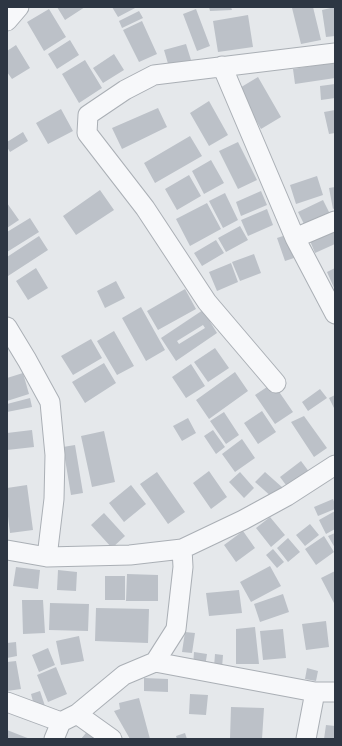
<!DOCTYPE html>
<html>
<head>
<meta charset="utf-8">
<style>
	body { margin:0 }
	#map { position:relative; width:342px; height:746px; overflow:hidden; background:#e5e8eb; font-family:"Source Sans 3",sans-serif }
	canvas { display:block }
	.frame { position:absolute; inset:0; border:8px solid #2d3643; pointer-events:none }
</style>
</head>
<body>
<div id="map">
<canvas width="342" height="746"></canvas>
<div class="frame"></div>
</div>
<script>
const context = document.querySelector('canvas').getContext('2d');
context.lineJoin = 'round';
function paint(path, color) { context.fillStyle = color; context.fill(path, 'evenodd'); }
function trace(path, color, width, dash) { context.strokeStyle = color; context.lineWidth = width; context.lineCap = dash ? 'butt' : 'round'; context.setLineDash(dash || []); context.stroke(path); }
const building = new Path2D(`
	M 57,7 L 85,7 L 65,20 Z
	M 112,7 L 137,7 L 118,17 Z
	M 209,7 L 231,7 L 232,10 L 210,11 Z
	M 297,7 L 313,7 L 321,40 L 301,44 L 292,8 Z
	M 335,7 L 335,36 L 326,37 L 322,10 Z
	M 49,9 L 66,37 L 44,51 L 27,22 Z
	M 196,9 L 210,46 L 197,51 L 183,14 Z
	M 139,11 L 143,18 L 122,28 L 119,21 Z
	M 248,15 L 253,47 L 218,52 L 213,21 Z
	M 142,21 L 157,54 L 139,62 L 123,30 Z
	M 70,40 L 79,55 L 57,69 L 48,54 Z
	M 186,44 L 191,60 L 169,67 L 164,50 Z
	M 16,45 L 30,68 L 12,79 L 7,72 L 7,51 Z
	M 114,54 L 124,70 L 103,83 L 93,68 Z
	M 85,60 L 102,88 L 79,103 L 62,74 Z
	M 335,62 L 335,78 L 295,84 L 293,69 Z
	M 258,77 L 281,117 L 261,129 L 238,89 Z
	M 335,84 L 335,98 L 321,100 L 320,86 Z
	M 209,101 L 228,135 L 209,146 L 190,113 Z
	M 158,108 L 167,127 L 122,149 L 112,128 Z
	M 61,109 L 73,131 L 48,144 L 36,123 Z
	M 335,110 L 335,133 L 329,134 L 324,112 Z
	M 23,132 L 28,141 L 10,152 L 7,147 L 7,142 Z
	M 190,136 L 202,156 L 155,183 L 144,163 Z
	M 238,142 L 257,180 L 238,189 L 219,151 Z
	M 211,160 L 224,183 L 204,194 L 192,171 Z
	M 189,175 L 201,196 L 177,210 L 165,189 Z
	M 317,176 L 323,195 L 296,204 L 290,185 Z
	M 335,187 L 335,208 L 333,209 L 329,188 Z
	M 100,190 L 114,210 L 76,235 L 63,216 Z
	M 261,191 L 267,205 L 241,216 L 236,202 Z
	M 225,193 L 238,220 L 223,228 L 209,201 Z
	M 323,200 L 332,218 L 307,230 L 298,212 Z
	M 7,203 L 19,220 L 7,228 Z
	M 207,203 L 221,229 L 190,246 L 176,219 Z
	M 267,209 L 273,225 L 248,236 L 241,220 Z
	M 30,218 L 39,232 L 7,252 L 7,232 Z
	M 335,225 L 335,244 L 315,253 L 308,236 Z
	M 240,226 L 248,240 L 226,252 L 218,238 Z
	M 289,234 L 297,257 L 285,261 L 277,238 Z
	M 39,236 L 48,250 L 8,276 L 7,257 Z
	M 216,240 L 224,253 L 202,266 L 194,253 Z
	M 254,254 L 261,273 L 240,281 L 232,262 Z
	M 231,263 L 238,282 L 217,291 L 209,272 Z
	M 36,268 L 48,288 L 28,300 L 16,281 Z
	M 335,268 L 335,290 L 327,272 Z
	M 116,281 L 125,298 L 105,308 L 97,291 Z
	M 185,289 L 196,309 L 158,330 L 147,311 Z
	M 141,307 L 165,350 L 146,361 L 122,318 Z
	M 203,310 L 217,333 L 176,361 L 161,338 ZM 203,325 L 205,328 L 179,344 L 177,341 Z
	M 114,331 L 134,366 L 117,375 L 97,341 Z
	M 91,339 L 102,358 L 73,375 L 61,356 Z
	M 215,348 L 229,368 L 208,382 L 194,362 Z
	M 104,363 L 116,383 L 85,403 L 72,382 Z
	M 191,364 L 205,386 L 186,398 L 172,377 Z
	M 235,372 L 248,391 L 209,419 L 196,400 Z
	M 23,373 L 29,394 L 7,401 L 7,378 Z
	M 273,383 L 293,412 L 275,424 L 255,395 Z
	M 320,389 L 327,398 L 308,411 L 302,402 Z
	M 335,395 L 335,410 L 329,398 Z
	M 30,398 L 32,407 L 7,412 L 7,404 Z
	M 262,411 L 276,432 L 258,444 L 244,423 Z
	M 224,412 L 239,435 L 226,444 L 210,421 Z
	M 304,416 L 327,448 L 314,457 L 291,422 Z
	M 188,418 L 196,433 L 182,441 L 173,426 Z
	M 32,430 L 34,447 L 7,450 L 7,433 Z
	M 213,430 L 225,447 L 216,454 L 204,436 Z
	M 104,431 L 115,482 L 92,487 L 81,436 Z
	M 242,439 L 255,458 L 235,472 L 222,454 Z
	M 75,445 L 83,493 L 71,495 L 63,447 Z
	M 301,461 L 310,473 L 289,489 L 280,477 Z
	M 209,471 L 227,497 L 211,509 L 193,483 Z
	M 157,472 L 185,512 L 168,524 L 140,484 Z
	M 240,472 L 254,488 L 244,498 L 229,482 Z
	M 265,472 L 283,488 L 273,498 L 255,482 Z
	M 27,485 L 33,530 L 10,533 L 7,508 L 7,488 Z
	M 131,485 L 146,504 L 124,522 L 109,503 Z
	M 333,499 L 335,504 L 335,509 L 318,516 L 314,507 Z
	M 335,511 L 335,529 L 326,534 L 319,520 Z
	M 104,513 L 125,536 L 112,548 L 91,525 Z
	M 270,517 L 285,535 L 271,547 L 256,528 Z
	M 310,524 L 319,535 L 305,546 L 296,535 Z
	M 243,531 L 255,548 L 236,562 L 224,545 Z
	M 335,533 L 335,548 L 328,536 Z
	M 324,536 L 334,552 L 316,565 L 305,549 Z
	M 288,538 L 300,552 L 288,562 L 277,548 Z
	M 273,549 L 284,562 L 277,568 L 266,555 Z
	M 270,566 L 281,586 L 251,602 L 240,582 Z
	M 16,567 L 40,570 L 38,589 L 13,586 Z
	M 58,570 L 77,572 L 76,591 L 57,590 Z
	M 335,571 L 335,605 L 321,578 Z
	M 127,574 L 158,575 L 158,601 L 126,601 Z
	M 105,576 L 125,576 L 125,600 L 105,600 Z
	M 239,590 L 242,613 L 209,616 L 206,593 Z
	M 283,594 L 289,612 L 260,622 L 254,604 Z
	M 22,600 L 43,600 L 45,633 L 23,634 Z
	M 50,603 L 89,604 L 88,631 L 49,630 Z
	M 96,608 L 149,609 L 148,643 L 95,641 Z
	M 326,621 L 329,647 L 306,650 L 302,624 Z
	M 255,627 L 259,664 L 236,664 L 236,629 Z
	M 283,629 L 286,658 L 263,660 L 260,631 Z
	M 185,632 L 195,633 L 192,653 L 182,652 Z
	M 79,636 L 84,661 L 61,665 L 56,641 Z
	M 16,642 L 17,656 L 7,658 L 7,643 Z
	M 48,648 L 55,665 L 39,672 L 32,655 Z
	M 194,652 L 207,654 L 205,667 L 193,666 Z
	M 215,654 L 223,655 L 222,668 L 214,667 Z
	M 16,661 L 21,689 L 7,691 L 7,662 Z
	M 56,667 L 67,694 L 48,702 L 37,675 Z
	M 307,668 L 318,671 L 316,681 L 305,679 Z
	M 144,678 L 168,679 L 168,692 L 144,691 Z
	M 40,691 L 45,706 L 35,709 L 31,694 Z
	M 190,694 L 208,695 L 206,715 L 189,714 Z
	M 139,698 L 150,739 L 130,739 L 114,711 L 120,709 L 119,703 Z
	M 231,707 L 264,708 L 262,739 L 230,739 Z
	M 326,725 L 335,726 L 335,739 L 324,739 Z
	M 90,728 L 103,739 L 81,739 Z
	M 7,730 L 30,739 L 7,739 Z
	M 185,733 L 187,739 L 177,739 L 176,736 Z`);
const minor = new Path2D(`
	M 7,21 L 19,7
	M 222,66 L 295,238 L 335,314
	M 295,238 L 335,221
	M 7,327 L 27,360 L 50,402 L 55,455 L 54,499 L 47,557
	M 276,383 L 207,302 L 145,208 L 87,133 L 88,115 L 125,90 L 154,75 L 335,53
	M 7,550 L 47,557 L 130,555 L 182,549 L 243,520 L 287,496 L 335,465
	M 155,662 L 176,629 L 183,567 L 182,549
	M 7,702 L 61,722
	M 77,714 L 112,739
	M 54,739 L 61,722 L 77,714 L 124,675 L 155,662 L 315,692 L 335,692
	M 306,739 L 315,692`);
paint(building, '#bcc1c8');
trace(minor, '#aaafb5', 21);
trace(minor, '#f7f8fa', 19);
</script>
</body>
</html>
